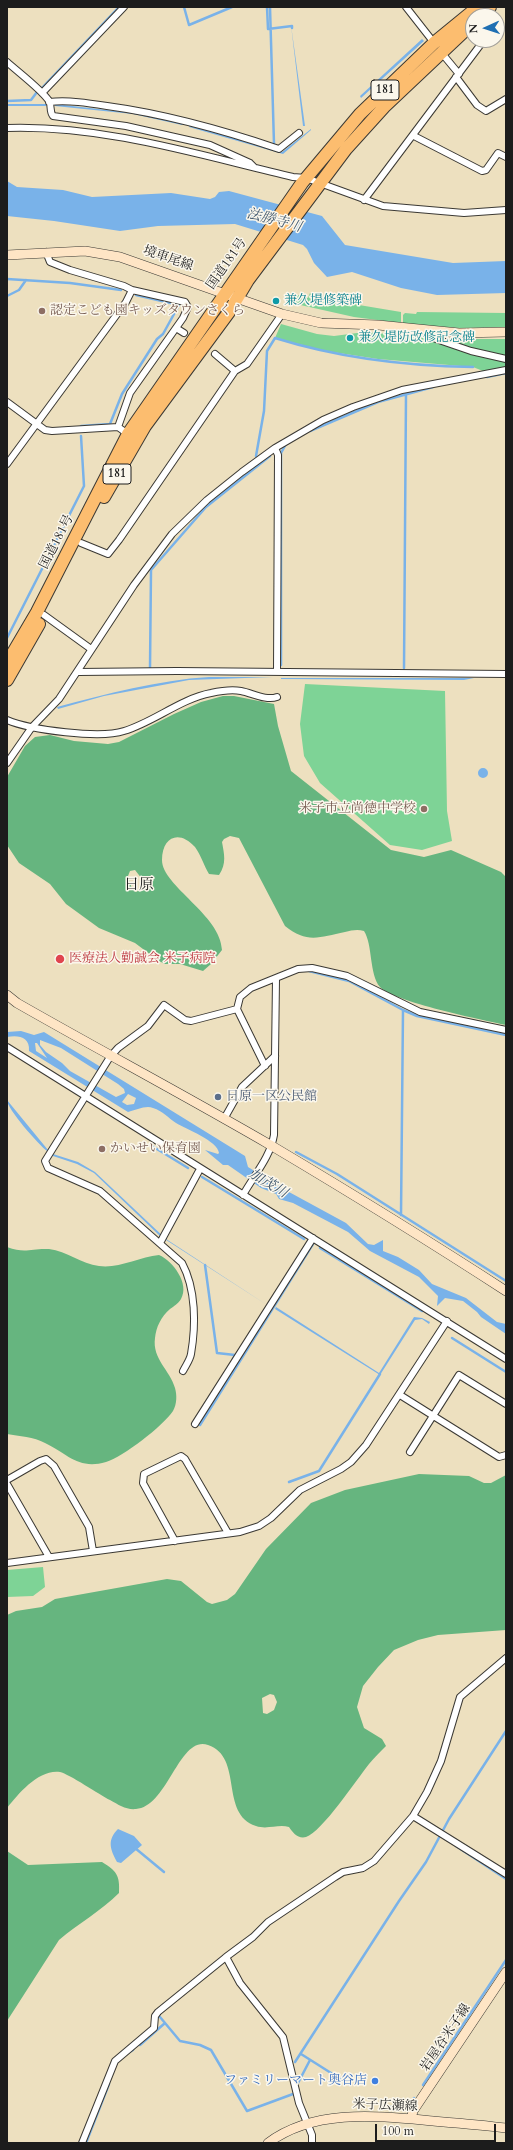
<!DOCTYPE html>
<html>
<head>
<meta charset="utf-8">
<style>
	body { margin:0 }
	#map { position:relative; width:513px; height:2150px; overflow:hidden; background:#ede0bf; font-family:Cardo,serif }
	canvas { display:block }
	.frame { position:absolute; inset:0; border:8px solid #1c1c1c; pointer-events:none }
	.north { position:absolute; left:465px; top:8px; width:40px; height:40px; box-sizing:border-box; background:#fbf7ec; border:1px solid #a29f99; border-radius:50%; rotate:267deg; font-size:11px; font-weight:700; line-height:16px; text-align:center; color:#1c1c1c }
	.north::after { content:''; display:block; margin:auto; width:14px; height:18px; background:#1f6fb2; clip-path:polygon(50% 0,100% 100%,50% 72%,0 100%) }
	.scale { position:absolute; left:375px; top:2124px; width:121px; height:18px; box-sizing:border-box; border:2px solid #1c1c1c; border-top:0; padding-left:5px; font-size:12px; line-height:14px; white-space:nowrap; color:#1c1c1c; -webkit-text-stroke:3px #fbf7ec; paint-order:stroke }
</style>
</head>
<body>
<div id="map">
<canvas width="513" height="2150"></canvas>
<div class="frame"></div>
<div class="north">N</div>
<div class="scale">100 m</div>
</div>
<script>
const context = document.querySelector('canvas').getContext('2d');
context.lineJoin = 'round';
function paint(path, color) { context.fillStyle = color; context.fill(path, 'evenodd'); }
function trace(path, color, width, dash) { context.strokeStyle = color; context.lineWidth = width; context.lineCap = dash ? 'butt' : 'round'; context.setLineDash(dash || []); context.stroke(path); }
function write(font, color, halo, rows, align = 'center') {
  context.font = font + ' Cardo,"Noto Serif JP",serif'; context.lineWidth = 3; context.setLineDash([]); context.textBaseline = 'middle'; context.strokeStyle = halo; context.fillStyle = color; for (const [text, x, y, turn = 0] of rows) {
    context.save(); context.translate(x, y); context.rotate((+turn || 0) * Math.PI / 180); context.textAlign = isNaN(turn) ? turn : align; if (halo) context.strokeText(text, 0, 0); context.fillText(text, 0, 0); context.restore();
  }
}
const green = new Path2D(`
	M 310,293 L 341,302 L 401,312 L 401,323 L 354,317 L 296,304 L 294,300 L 298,295 L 308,298 Z
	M 417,312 L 506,313 L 506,327 L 460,328 L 403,324 L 403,315 L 405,313 L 416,314 Z
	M 281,324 L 317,334 L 334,336 L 365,332 L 421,337 L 450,347 L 506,361 L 506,368 L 483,371 L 473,367 L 378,359 L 326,351 L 275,338 Z
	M 444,339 L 506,339 L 506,357 L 473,350 Z
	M 305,684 L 445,691 L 447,811 L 452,841 L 422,850 L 390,845 L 320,783 L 304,756 L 300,724 Z
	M 43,1567 L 45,1587 L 33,1596 L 7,1597 L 7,1570 Z`);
const forest = new Path2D(`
	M 223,696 L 234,696 L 274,704 L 278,726 L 291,771 L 391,850 L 424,857 L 451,850 L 501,872 L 506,877 L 506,1025 C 483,1020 394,1002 380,987 C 369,974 373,945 364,931 C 358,929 352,930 345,932 C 320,937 307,944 285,926 L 239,838 L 230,836 L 224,839 L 222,842 C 224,854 227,863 219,875 L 209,874 C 204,866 201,855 195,847 C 179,829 162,837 162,860 C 162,886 221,915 222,950 L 211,964 L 203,971 L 180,964 L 165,964 L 159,961 L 135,943 L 99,928 L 66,904 L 50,884 L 19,863 L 7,845 L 7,777 L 25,746 L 35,737 L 50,735 L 74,741 L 108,744 L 119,742 L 174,714 L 201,702 ZM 135,870 L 142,879 L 143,888 L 136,892 L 132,889 L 128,876 L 130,871 Z
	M 7,1247 C 26,1254 31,1248 49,1249 C 67,1251 81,1264 99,1266 C 118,1269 139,1257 159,1255 C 173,1261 190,1284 181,1299 C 178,1304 174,1306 170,1309 C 161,1317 156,1327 155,1338 C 152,1359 170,1370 175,1388 C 177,1395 177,1404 173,1411 C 163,1426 123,1457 106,1462 C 78,1470 68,1454 45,1443 C 34,1437 19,1436 7,1434 Z
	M 419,1474 L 469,1476 L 484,1483 L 491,1483 L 506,1475 L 506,1630 L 438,1635 L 418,1640 L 394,1650 L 378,1667 L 363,1686 L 357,1707 L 364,1728 L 382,1739 L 386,1746 C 380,1752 374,1758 369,1764 C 357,1779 322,1832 306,1837 C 298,1839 293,1833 289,1827 C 278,1824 267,1830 256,1826 C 219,1814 244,1757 208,1745 C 179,1735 168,1807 136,1809 C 126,1810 119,1805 110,1800 C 100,1795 69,1774 60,1772 C 39,1769 19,1793 7,1808 L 7,1615 L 16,1611 L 42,1607 L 55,1599 L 167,1579 L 181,1581 L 207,1602 L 212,1604 L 227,1600 L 235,1594 L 266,1549 L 311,1503 L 345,1490 ZM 270,1694 L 274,1695 L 277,1702 L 274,1710 L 267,1714 L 263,1713 L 262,1698 Z
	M 7,1851 L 28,1865 L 102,1862 C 117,1871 120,1876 119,1893 C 101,1911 79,1923 59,1940 L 7,2021 Z`);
const water = new Path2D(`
	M 291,25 L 305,126 L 303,126 Z
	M 422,39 L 424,41 L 361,98 L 360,96 Z
	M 7,104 L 46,104 L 46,106 L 7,106 Z
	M 55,104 L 133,113 L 183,124 L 182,125 L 133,114 L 55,106 Z
	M 190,125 L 282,152 L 311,129 L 311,130 L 283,154 L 189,127 Z
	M 7,181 L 17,187 L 63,190 L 92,197 L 171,193 L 210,199 L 215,197 L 219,192 L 229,191 L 322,216 L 345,245 L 453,263 L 506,261 L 506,293 L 437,295 L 401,288 L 352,272 L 327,277 L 314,263 L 307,249 L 303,245 L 235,224 L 158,226 L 120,231 L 54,221 L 7,216 Z
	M 209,677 L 273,677 L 189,680 L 104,696 L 58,709 L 57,707 C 107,694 158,680 209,677 Z
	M 281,678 L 474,678 L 464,680 L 281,679 Z
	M478 773a5 5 0 1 1 10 0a5 5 0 1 1-10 0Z
	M 21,1031 L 34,1035 L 44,1032 L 245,1156 L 248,1167 L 289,1192 L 346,1223 L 368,1244 L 374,1245 L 383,1240 L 383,1251 L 398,1257 L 419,1270 L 432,1284 L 466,1298 L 497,1322 L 506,1324 L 506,1334 L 481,1317 L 477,1312 L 463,1301 L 445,1298 L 437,1306 L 438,1296 L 419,1277 L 370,1251 L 348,1232 L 293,1203 L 279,1199 L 276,1194 L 261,1188 L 228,1165 L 223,1165 L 205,1150 L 218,1154 L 219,1153 C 218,1141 186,1129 176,1123 C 168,1118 163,1111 153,1108 C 146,1105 136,1110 128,1112 L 29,1051 C 30,1037 19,1035 7,1037 L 7,1032 ZM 40,1040 L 61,1048 L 118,1084 L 124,1089 L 125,1093 L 116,1097 L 70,1071 L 62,1063 L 46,1052 L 40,1045 ZM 35,1043 L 37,1043 L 47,1058 L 36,1051 ZM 128,1094 L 136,1098 L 134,1104 L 127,1105 L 122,1102 Z
	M 7,1100 L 48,1150 L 47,1151 C 39,1145 7,1109 7,1100 Z
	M 53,1154 L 78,1162 L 95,1172 L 166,1239 L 267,1305 L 160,1236 L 94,1173 L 77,1164 L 53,1156 Z
	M 276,1307 L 379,1373 L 414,1317 L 422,1318 L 430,1322 L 429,1324 L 422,1319 L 415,1320 L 380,1375 L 275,1309 Z
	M 118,1829 L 134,1836 L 142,1845 L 121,1863 L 117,1862 C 110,1849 107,1840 118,1829 Z`);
const stream = new Path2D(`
	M 184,7 L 189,25 L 232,7
	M 267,7 L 268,29 L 292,26 L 292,28
	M 270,7 L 274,144
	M 40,90 L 119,7
	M 7,101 L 31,100 L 37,92
	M 7,279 L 70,283 L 121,290
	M 7,296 L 19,290 L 26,280
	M 487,377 L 506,373
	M 81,426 L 110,424 L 122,394 L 157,339 L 163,334 L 179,305 L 136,295
	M 310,431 L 378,402 L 433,387
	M 256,456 L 264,411 L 267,351 L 275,338 C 339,358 406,366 473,367
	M 7,638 L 84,486 L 81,436
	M 281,665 L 281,453 L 286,444
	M 150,668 L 151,570 L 206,507 L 270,456
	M 404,668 L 406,393
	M 309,971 L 349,981 L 403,1010 L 417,1016 L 506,1035
	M 152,1146 L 188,1168
	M 296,1152 L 337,1174 L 506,1281
	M 202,1177 L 304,1239
	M 401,1215 L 403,1010
	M 320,1248 L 422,1311
	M 205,1265 L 217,1353 L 235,1355 L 233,1359
	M 452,1338 L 506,1372
	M 200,1425 L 313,1244
	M 289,1482 L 319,1471 L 380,1374
	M 456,1846 L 506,1879
	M 135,1848 L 164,1872
	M 160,2017 L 180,2041 L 200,2045 L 211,2050 L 247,2111 L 293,2094
	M 140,2045 L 165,2023
	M 128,2053 L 133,2050
	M 301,2054 L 350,2085
	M 295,2062 L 399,1901 L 426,1862 L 449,1819 L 506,1731
	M 298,2083 L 310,2060
	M 423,2085 L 506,1960
	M 387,2107 L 408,2107 L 414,2098
	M 86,2143 L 109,2084`);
const street = new Path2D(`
	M 406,7 L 435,44
	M 440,51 L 459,74
	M 7,62 C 18,72 42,90 49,101 C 52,106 49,111 53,116 L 126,126 L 210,145 L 250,163 L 254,167
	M 456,77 L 477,105 L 486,111 L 506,99
	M 42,93 L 124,7
	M 49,102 C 69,100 88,103 107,106 C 166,114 223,130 279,149 L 299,133
	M 7,128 C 105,125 199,155 293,177 L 306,178 L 383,206 L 464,213 L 506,210
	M 414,136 L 482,171 L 486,170 L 498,153 L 506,157
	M 364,200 L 484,40
	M 176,328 L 184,333
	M 430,330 L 436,339 L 471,351 L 506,359
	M 215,354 L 235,371
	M 7,402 L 45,430 L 52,431 L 118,427 L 128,434
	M 118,427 L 130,393 L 183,318 L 188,307 L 185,302 L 132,290
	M 275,448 L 278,455 L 277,672
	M 7,464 L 126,302 L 132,290 L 124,286 L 70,270 L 50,262 L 46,252
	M 81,543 L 108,554 L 119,540 L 235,371 L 247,364 L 282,314
	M 44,615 L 91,649
	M 78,672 L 177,671 L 506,674
	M 7,720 C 31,730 100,739 124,731 C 154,722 180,699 211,693 C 220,691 231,689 241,691 C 252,693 266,701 277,697
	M 7,763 L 32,727 L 59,699 L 134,585 L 172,534 L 207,500 L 242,472 L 275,448 L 323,420 L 353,407 L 402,390 L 506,370
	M 237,1009 L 265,1066
	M 7,1047 L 506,1359
	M 224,1119 L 242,1087 L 275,1056
	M 243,1195 C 254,1175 270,1158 274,1135 L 276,979
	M 160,1243 L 200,1169
	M 183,1371 C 186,1365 190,1360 191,1354 C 196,1325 196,1289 182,1263 L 100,1191 L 48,1168 L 45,1161 L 110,1057 L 118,1048 L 148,1026 L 164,1005 L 185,1020 L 191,1021 L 237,1009 L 240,997 L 251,988 L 298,969 L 312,968 L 347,976 L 420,1012 L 506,1030
	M 400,1395 L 499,1457 L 506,1455
	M 195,1424 L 313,1238
	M 410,1452 L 459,1375 L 506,1404
	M 7,1480 L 40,1461 L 46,1459 L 54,1466 L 89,1527 L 93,1551
	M 7,1484 L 49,1557
	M 175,1541 L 143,1483 L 144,1474 L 181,1456 L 185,1459 L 228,1533
	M 7,1563 L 240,1532 L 259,1526 L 271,1518 L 300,1490 L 341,1469 L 351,1462 L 366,1445 L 447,1321
	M 413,1816 L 506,1874
	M 226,1957 L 240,1983 L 283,2037 L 299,2103 L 312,2135 L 312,2143
	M 82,2143 L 115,2061 L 154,2028 L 155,2016 L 158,2012 L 226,1957 L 253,1937 L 268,1922 L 335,1877 L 343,1872 L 363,1868 L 374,1861 L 413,1816 L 427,1792 L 441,1761 L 460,1697 L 506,1658`);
const secondary = new Path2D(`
	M 7,255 L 85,251 L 120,257 L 282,314 L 321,323 L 378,325 L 459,333 L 506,332
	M 7,995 L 17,1003 C 101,1051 188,1097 272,1146 C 351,1193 429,1241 506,1291
	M 411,2119 L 413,2111 L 506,1972
	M 268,2143 C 315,2108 379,2116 433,2121 C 457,2123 482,2125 506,2128`);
const highway = new Path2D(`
	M 481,16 L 490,7
	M 104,497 L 145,426 L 229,312 L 248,280 L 346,149 L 384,107 L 473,23
	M 7,663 L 37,612 L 128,434 L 302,183 L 360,114 L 434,43 L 478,7
	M 7,680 L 39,624`);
const markers = [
	[276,301,4,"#0f9aa8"],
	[42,311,4,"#8d6e63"],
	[350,338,4,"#0f9aa8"],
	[424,809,4,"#8d6e63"],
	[60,959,5,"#e0444e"],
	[218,1097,4,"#5c6f8a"],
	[102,1149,4,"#8d6e63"],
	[375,2081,4,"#3f7fe0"]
];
const shields = [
	[385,90,28],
	[117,474,28]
];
const shieldNames = [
	["181",385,90],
	["181",117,474]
];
const streetNames = [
	["境車尾線",168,259,19],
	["国道181号",227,264,-55],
	["国道181号",57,542,-63],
	["岩屋谷米子線",446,2038,-56],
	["米子広瀬線",385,2106,2]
];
const cultureNames = [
	["兼久堤修築碑",284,301],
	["兼久堤防改修記念碑",358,338]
];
const educationNames = [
	["認定こども園キッズタウンさくら",50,311],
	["米子市立尚徳中学校",416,809,"right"],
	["かいせい保育園",110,1149]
];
const healthNames = [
	["医療法人勤誠会 米子病院",69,959]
];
const serviceNames = [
	["日原一区公民館",226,1097]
];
const shopNames = [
	["ファミリーマート奥谷店",367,2081]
];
const waterNames = [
	["法勝寺川",274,221,15],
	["加茂川",268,1184,31]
];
const quarterNames = [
	["日原",139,886]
];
paint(green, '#7ed396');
paint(forest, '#66b57f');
paint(water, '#79b2e9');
trace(stream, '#79b2e9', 2.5);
trace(street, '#3b3934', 8);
trace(secondary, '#3b3934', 10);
trace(highway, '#3b3934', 14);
trace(street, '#fff', 6);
trace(secondary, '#fee5c5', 9);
trace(highway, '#fcbd6f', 12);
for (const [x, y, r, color] of markers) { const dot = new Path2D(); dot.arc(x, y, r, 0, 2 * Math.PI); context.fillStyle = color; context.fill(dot); trace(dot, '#fbf7ec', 1.5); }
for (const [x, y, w] of shields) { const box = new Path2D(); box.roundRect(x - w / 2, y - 10, w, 20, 3); context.fillStyle = '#fbf7ec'; context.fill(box); trace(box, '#1c1c1c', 1); }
write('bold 12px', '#1c1c1c', null, shieldNames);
write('13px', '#1c1c1c', '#fbf7ec', streetNames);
write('13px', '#0d838f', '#fbf7ec', cultureNames, 'left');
write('13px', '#785e54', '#fbf7ec', educationNames, 'left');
write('13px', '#be3a42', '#fbf7ec', healthNames, 'left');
write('13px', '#4e5e75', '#fbf7ec', serviceNames, 'left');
write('13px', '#366cbe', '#fbf7ec', shopNames, 'right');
write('italic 14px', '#41586e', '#fbf7ec', waterNames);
write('15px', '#1c1c1c', '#fbf7ec', quarterNames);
</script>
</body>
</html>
